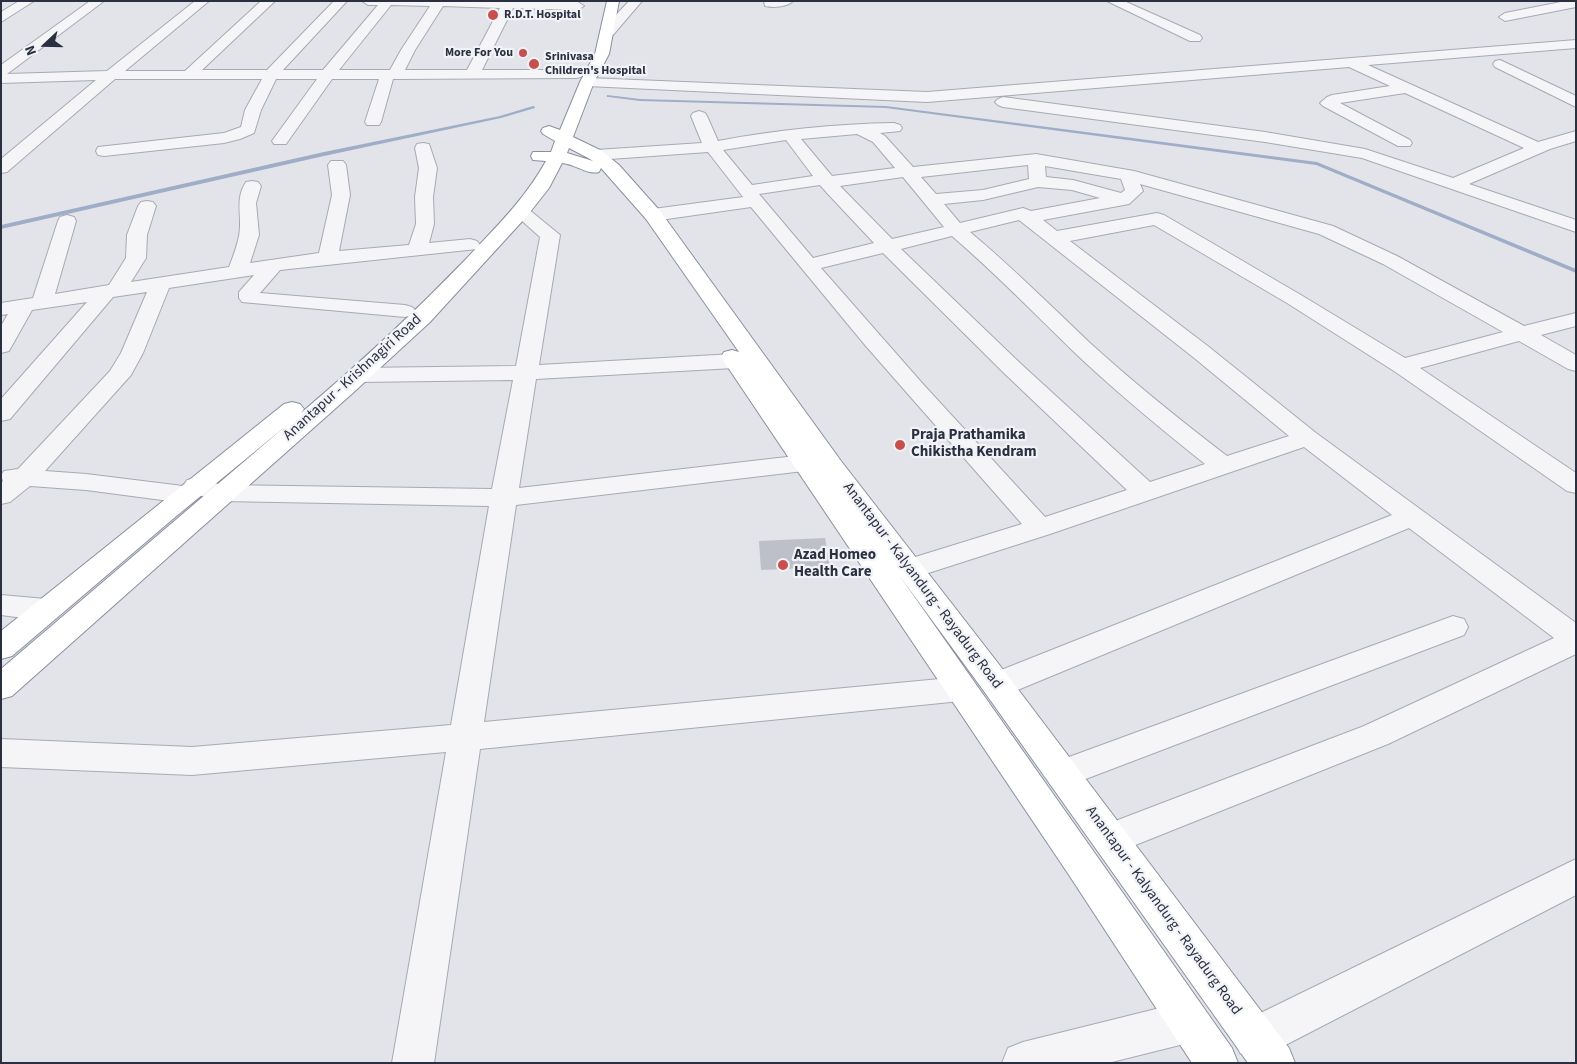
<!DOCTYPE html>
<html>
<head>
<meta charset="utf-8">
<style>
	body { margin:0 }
	#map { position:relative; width:1577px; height:1064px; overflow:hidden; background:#e2e4ea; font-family:"Source Sans 3",sans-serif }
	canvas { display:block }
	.frame { position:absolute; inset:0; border:2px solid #2b3041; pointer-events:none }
	.north { position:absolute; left:20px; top:20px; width:50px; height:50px; -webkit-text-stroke:4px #f2f3f7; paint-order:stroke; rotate:249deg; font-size:14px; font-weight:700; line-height:20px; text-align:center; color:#2b3041 }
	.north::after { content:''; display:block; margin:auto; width:18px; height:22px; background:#2b3041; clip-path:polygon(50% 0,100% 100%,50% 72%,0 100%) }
</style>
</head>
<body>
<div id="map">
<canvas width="1577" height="1064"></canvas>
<div class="frame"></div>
<div class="north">N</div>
</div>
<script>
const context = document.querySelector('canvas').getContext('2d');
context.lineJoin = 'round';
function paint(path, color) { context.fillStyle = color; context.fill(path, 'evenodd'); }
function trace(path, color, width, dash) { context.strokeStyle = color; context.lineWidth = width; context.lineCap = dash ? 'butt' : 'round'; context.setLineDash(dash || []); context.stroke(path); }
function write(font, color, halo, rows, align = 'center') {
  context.font = font + ' "Source Sans 3",sans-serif'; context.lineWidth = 4.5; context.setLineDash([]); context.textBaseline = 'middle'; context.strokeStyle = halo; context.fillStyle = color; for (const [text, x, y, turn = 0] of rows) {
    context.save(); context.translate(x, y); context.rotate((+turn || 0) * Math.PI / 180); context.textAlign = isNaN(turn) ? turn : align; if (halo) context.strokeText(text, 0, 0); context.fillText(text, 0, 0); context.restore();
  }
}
const stream = new Path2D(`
	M 607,95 L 640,99 L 886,106 L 1317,162 L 1576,269 L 1576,273 L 1316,165 L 886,108 L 640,101 L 609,97 L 607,97 Z
	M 533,106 L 535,107 L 535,108 L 501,118 L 324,156 L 1,229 L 1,225 L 324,152 L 500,116 Z`);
const building = new Path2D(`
	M 825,538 L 830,567 L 761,570 L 759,541 Z`);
const minor = new Path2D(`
	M 19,1 L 34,1 L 1,22 L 1,12 Z
	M 90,1 L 104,1 L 7,74 L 107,71 L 195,1 L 209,1 L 125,71 L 185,71 L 261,1 L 275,1 L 202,70 L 267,70 L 334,1 L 347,1 L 283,70 L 323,70 L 378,5 L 368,5 L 362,1 L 536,1 L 578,2 L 584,6 L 578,10 L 513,8 L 482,70 L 576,70 L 581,71 L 583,74 L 581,77 L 576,78 L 393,79 L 381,122 L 379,125 L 367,125 L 365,122 L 379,79 L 332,79 L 286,144 L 274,144 L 272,141 L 317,79 L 276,79 L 261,110 L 254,133 L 240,139 L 224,143 L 104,156 L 98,155 L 96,151 L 98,147 L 224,133 L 241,127 L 245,110 L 262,79 L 115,79 L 7,172 L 1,173 L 1,159 L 96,80 L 1,83 L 1,65 ZM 391,5 L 430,6 L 401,50 L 390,70 L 339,70 ZM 443,6 L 500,8 L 467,70 L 405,70 L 415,50 Z
	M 629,1 L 642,1 L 613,35 L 603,35 L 601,32 L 603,29 Z
	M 764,1 L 793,1 C 787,7 773,8 765,6 Z
	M 1107,1 L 1124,1 L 1200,35 L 1202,38 L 1200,41 L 1190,41 Z
	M 1566,1 L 1576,1 L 1576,7 L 1505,21 L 1499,17 L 1505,13 Z
	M 1576,40 L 1576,48 L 1368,65 L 1538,142 L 1576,131 L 1576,141 L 1550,149 L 1469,184 L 1576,220 L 1576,232 L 1362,158 L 1265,142 L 1003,107 L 998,105 L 995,102 L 998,99 L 1003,97 L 1265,132 L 1365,149 L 1453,178 L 1524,148 L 1405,93 L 1340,103 L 1410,140 L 1412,143 L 1410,146 L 1398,146 L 1323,106 L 1320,103 L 1327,97 L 1332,95 L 1390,86 L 1349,67 L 927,102 L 587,86 L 582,85 L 580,82 L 582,79 L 587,78 L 927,92 Z
	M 1500,60 L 1576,96 L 1576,107 L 1495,67 L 1493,64 L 1495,61 Z
	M 699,111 L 705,113 L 707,116 L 718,141 C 776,130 835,124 894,123 L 900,125 L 902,128 L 900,131 L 880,133 L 885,136 L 913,167 L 1036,154 L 1134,171 L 1333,226 L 1397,256 L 1524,326 L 1576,313 L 1576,326 L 1541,335 L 1576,355 L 1576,371 L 1568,369 L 1519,341 L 1420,368 L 1576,473 L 1576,493 L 1567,491 L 1394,371 L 1287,303 L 1154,225 L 1070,241 L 1209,347 L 1316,433 L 1576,623 L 1576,654 L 1388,744 L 1123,850 L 1110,855 L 1097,850 L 1092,839 L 1097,828 L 1364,726 L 1554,638 L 1409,528 L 1008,694 L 997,697 L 986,694 L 981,685 L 986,676 L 1392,515 L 1304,447 L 1050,534 L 919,576 L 909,579 L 899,576 L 895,569 L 899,562 L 1022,524 L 865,345 L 751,207 L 653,221 L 646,219 L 644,215 L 646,211 L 653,209 L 743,197 L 708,152 L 596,160 L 590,159 L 588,155 L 590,151 L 596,150 L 702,143 L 691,116 L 693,113 ZM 857,134 L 873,142 L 895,168 L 832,176 L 801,139 ZM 786,140 L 813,176 L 752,185 L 723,150 ZM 1028,165 L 1029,179 L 983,190 L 936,194 L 921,177 ZM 1045,166 L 1121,179 L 1125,190 L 1121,193 L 1073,180 L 1046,177 ZM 903,177 L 944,227 L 892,239 L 840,186 ZM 1140,184 L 1319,234 L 1383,264 L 1503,332 L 1405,358 L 1301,295 L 1164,215 L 1157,213 L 1057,231 L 1043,220 L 1129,204 L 1143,191 ZM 820,185 L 827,193 L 874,243 L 813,258 L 759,194 ZM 1038,187 L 1072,190 L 1100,198 L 1031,211 L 1023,208 L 960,223 L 944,204 L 983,200 ZM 1019,220 L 1193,357 L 1289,436 L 1227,456 C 1180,420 1134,383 1090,343 C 1050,305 1012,267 970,232 ZM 952,236 C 995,273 1034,313 1074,352 C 1116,392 1160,428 1205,464 L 1150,482 L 1021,364 L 901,249 ZM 883,253 L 1005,374 L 1127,490 L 1045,517 L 922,383 L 821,268 Z
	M 423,143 L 429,144 L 437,168 L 433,197 L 434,224 L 429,243 L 470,239 L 477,241 L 480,245 L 477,249 L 280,270 L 260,293 L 405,305 L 412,307 L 416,311 L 412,315 L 405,317 L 242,302 L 239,298 L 239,292 L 254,275 L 169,288 L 143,353 L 131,375 L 45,471 L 86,474 L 183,486 L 187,480 L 196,478 L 222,485 L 492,489 L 513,380 L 358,382 L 350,380 L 346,375 L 350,370 L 358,368 L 516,366 L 540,237 L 512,212 L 515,208 L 521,206 L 527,208 L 560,235 L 539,365 L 734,354 L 742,356 L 745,361 L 742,366 L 734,368 L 536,379 L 519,488 L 804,455 L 813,458 L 817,463 L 813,468 L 804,471 L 516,505 L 484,722 L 961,677 L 972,680 L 977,689 L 972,698 L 961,701 L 480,749 L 434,1063 L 392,1063 L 446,752 L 192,775 L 1,767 L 1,739 L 192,747 L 451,725 L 489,506 L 222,501 L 198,495 L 194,501 L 185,503 L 86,490 L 30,486 L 10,502 L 1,504 L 1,483 L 3,481 L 1,475 L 4,471 L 18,469 L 110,371 L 121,353 L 147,292 L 113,297 L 10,419 L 1,421 L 1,399 L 87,302 L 32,310 L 9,351 L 1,353 L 1,326 L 8,314 L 1,315 L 1,303 L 33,298 L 58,221 L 60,217 L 67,215 L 74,217 L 76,221 L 55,294 L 109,285 L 126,258 L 127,235 L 138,206 L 141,202 L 147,201 L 153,202 L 156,206 L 147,235 L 146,258 L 131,282 L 229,267 C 233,257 237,246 239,236 C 243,217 234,200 246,182 L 252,181 L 258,182 L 261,186 L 256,203 L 259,235 L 250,263 L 319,253 L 332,195 L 328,165 L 331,161 L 343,161 L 346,165 L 350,195 L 339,251 L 409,245 L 416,224 L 415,197 L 419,168 L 415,148 L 417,144 Z
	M 1,595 L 46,599 L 57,603 L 61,610 L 57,617 L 46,621 L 1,615 Z
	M 1453,616 L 1464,619 L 1468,627 L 1464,635 L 1062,788 L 1050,784 L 1045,774 L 1050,764 Z
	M 1576,859 L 1576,895 L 1270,1053 L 1255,1059 L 1240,1053 L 1234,1038 L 1240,1023 Z
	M 1188,1001 L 1203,1007 L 1209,1022 L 1203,1037 L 1188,1043 L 1108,1063 L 1002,1063 L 1008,1048 L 1023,1042 Z`);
const highway = new Path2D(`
	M 607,1 L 619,1 L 609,54 L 594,82 L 573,137 L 602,151 L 619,165 L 660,211 L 841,461 L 1008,676 L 1289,1048 L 1295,1063 L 1248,1063 L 986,694 L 899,575 L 1232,1048 L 1238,1063 L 1192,1063 L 1069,875 L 721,357 L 724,352 L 732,350 L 739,352 L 646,219 L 601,168 L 599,172 C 587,175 575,164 562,163 L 549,188 L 527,216 L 430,322 L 355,391 L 12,696 L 1,699 L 1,669 L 287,425 L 174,518 L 12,656 L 1,659 L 1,631 L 284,404 L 292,402 L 300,404 L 304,409 L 301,413 C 359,364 414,313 467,258 C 496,227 525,199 546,161 L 533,160 L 531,156 L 533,152 L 551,152 L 555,141 L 543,134 L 541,131 L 543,128 L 549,126 L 560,130 L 580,82 L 595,54 ZM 569,148 L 590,159 L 593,161 L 567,153 Z`);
const markers = [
	[493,15,6,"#c7504f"],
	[523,53,5,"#c7504f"],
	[534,64,6,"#c7504f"],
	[900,445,6,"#c7504f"],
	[783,565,6,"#c7504f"]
];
const farPoinames = [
	["R.D.T. Hospital",504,15],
	["More For You",513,53,"right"],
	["Srinivasa",545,57],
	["Children's Hospital",545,71]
];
const streetNames = [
	["Anantapur - Krishnagiri Road",353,378,-42],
	["Anantapur - Kalyandurg - Rayadurg Road",922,586,53],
	["Anantapur - Kalyandurg - Rayadurg Road",1163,911,54]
];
const poiNames = [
	["Praja Prathamika",911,436],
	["Chikistha Kendram",911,453],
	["Azad Homeo",794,556],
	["Health Care",794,573]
];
paint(stream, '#9fadc7');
paint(building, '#bdbfc9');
trace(minor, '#a7aab4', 2);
trace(highway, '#8a8f9f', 2);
paint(minor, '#f5f5f8');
paint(highway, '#fff');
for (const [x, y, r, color] of markers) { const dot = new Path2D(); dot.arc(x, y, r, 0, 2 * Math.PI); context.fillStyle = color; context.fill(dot); trace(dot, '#f2f3f7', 2); }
write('bold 12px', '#2b3041', '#f2f3f7', farPoinames, 'left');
write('15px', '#2b3041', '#f2f3f7', streetNames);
write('bold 15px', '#2b3041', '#f2f3f7', poiNames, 'left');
</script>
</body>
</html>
